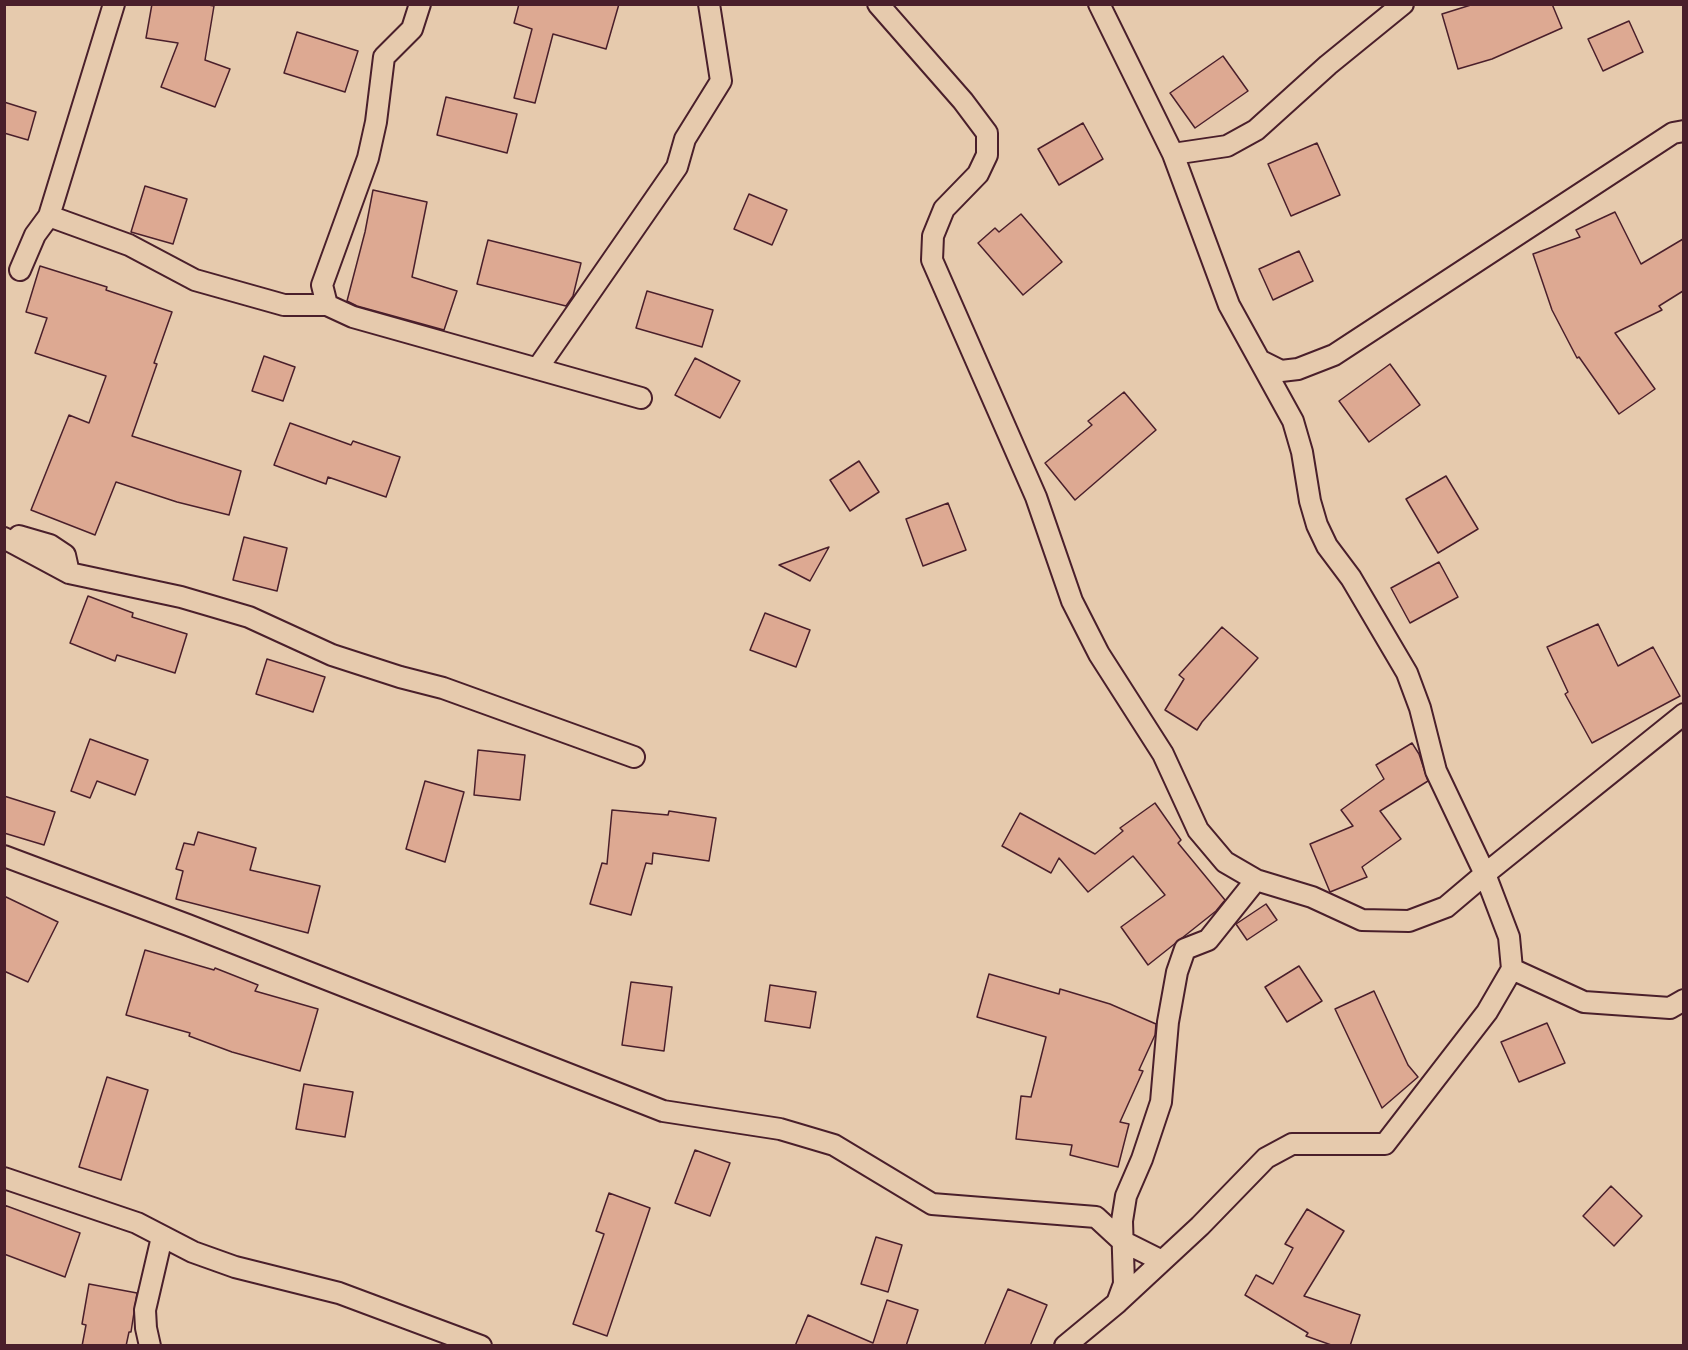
<!DOCTYPE html>
<html>
<head>
<meta charset="utf-8">
<style>
	body { margin:0 }
	#map { position:relative; width:1688px; height:1350px; overflow:hidden; background:#e6caad; font-family:Mali,sans-serif }
	canvas { display:block }
	.frame { position:absolute; inset:0; border:6px solid #4a1f2b; pointer-events:none }
</style>
</head>
<body>
<div id="map">
<canvas width="1688" height="1350"></canvas>
<div class="frame"></div>
</div>
<script>
const context = document.querySelector('canvas').getContext('2d');
context.lineJoin = 'round';
function paint(path, color) { context.fillStyle = color; context.fill(path, 'evenodd'); }
function trace(path, color, width, dash) { context.strokeStyle = color; context.lineWidth = width; context.lineCap = dash ? 'butt' : 'round'; context.setLineDash(dash || []); context.stroke(path); }
const building = new Path2D(`
	M 152,4 L 203,4 L 214,6 L 205,60 L 230,69 L 215,107 L 161,87 L 178,43 L 146,38 Z
	M 519,4 L 619,4 L 606,49 L 553,34 L 535,103 L 514,98 L 532,29 L 514,23 Z
	M 1474,4 L 1552,4 L 1562,28 L 1492,59 L 1458,69 L 1442,14 Z
	M 1629,21 L 1643,52 L 1603,71 L 1588,39 Z
	M 297,32 L 358,51 L 345,92 L 284,73 Z
	M 1223,56 L 1248,91 L 1195,128 L 1170,93 Z
	M 446,97 L 517,114 L 507,153 L 437,135 Z
	M 4,102 L 36,112 L 28,140 L 4,133 Z
	M 1083,123 L 1103,159 L 1059,185 L 1038,149 Z
	M 1317,143 L 1340,195 L 1291,216 L 1268,164 Z
	M 145,186 L 187,199 L 173,244 L 131,232 Z
	M 373,190 L 427,202 L 412,277 L 457,291 L 444,330 L 357,306 L 347,301 L 365,232 Z
	M 749,194 L 787,210 L 772,245 L 734,229 Z
	M 1615,212 L 1641,264 L 1683,239 L 1683,291 L 1659,306 L 1662,310 L 1615,333 L 1655,389 L 1619,414 L 1579,357 L 1577,358 L 1552,310 L 1533,254 L 1580,237 L 1576,230 Z
	M 1021,214 L 1062,262 L 1023,295 L 978,243 L 995,228 L 999,232 Z
	M 488,240 L 581,263 L 573,296 L 566,306 L 477,284 Z
	M 1299,251 L 1313,281 L 1273,300 L 1259,269 Z
	M 40,266 L 107,287 L 106,290 L 172,312 L 154,363 L 157,364 L 132,436 L 241,471 L 229,515 L 177,502 L 116,482 L 95,535 L 31,510 L 69,415 L 89,423 L 106,376 L 35,353 L 47,318 L 26,312 Z
	M 647,291 L 713,310 L 702,347 L 636,328 Z
	M 264,356 L 295,367 L 283,401 L 252,391 Z
	M 695,358 L 740,381 L 720,418 L 675,395 Z
	M 1390,364 L 1420,405 L 1369,442 L 1339,401 Z
	M 1124,392 L 1156,430 L 1075,500 L 1045,463 L 1092,425 L 1088,421 Z
	M 290,423 L 351,445 L 353,441 L 400,457 L 386,497 L 328,477 L 326,484 L 274,465 Z
	M 859,461 L 879,492 L 850,511 L 830,480 Z
	M 1446,476 L 1478,529 L 1438,553 L 1406,499 Z
	M 948,503 L 966,550 L 923,566 L 906,519 Z
	M 244,537 L 287,548 L 277,591 L 233,580 Z
	M 829,547 L 810,581 L 779,565 Z
	M 1439,562 L 1458,597 L 1410,623 L 1391,588 Z
	M 88,596 L 133,613 L 132,617 L 187,634 L 175,673 L 117,655 L 115,661 L 70,643 Z
	M 765,613 L 810,630 L 796,667 L 750,650 Z
	M 1598,624 L 1618,666 L 1653,647 L 1680,696 L 1592,743 L 1565,694 L 1568,692 L 1547,647 Z
	M 1222,627 L 1258,658 L 1202,722 L 1197,730 L 1165,710 L 1184,679 L 1179,675 Z
	M 267,659 L 325,677 L 313,712 L 256,694 Z
	M 90,739 L 148,760 L 135,795 L 97,781 L 90,798 L 71,791 Z
	M 1412,743 L 1419,754 L 1428,781 L 1380,811 L 1401,839 L 1362,867 L 1367,877 L 1330,892 L 1310,844 L 1353,826 L 1341,810 L 1384,779 L 1376,765 Z
	M 478,750 L 525,755 L 520,800 L 474,795 Z
	M 425,781 L 464,792 L 445,862 L 406,849 Z
	M 4,796 L 55,812 L 44,845 L 4,833 Z
	M 1155,803 L 1181,840 L 1178,843 L 1225,900 L 1216,911 L 1148,965 L 1121,927 L 1165,895 L 1133,856 L 1088,892 L 1059,858 L 1051,873 L 1002,846 L 1020,813 L 1095,854 L 1123,831 L 1120,828 Z
	M 612,810 L 668,815 L 669,811 L 716,818 L 709,861 L 653,853 L 652,864 L 646,863 L 631,915 L 590,904 L 602,863 L 607,864 Z
	M 198,832 L 256,848 L 250,870 L 320,886 L 308,933 L 176,899 L 183,871 L 176,869 L 184,843 L 194,845 Z
	M 4,896 L 58,922 L 28,982 L 4,971 Z
	M 1266,904 L 1277,920 L 1247,940 L 1236,924 Z
	M 145,950 L 214,970 L 215,968 L 258,985 L 255,991 L 318,1009 L 300,1071 L 232,1052 L 189,1036 L 190,1033 L 126,1015 Z
	M 1299,966 L 1322,1001 L 1287,1022 L 1265,987 Z
	M 989,974 L 1059,994 L 1060,989 L 1110,1004 L 1156,1024 L 1155,1035 L 1139,1070 L 1143,1071 L 1120,1122 L 1129,1124 L 1118,1167 L 1070,1155 L 1072,1145 L 1016,1139 L 1021,1096 L 1031,1097 L 1046,1037 L 977,1017 Z
	M 631,982 L 672,987 L 664,1051 L 622,1045 Z
	M 770,985 L 816,992 L 810,1028 L 765,1021 Z
	M 1374,991 L 1408,1065 L 1418,1077 L 1382,1108 L 1335,1009 Z
	M 1547,1023 L 1565,1063 L 1519,1082 L 1501,1042 Z
	M 107,1077 L 148,1090 L 121,1180 L 79,1167 Z
	M 304,1084 L 353,1092 L 345,1137 L 296,1129 Z
	M 695,1150 L 730,1163 L 710,1216 L 675,1203 Z
	M 1611,1186 L 1642,1216 L 1614,1246 L 1583,1216 Z
	M 609,1193 L 650,1208 L 607,1336 L 573,1324 L 604,1234 L 596,1231 Z
	M 4,1205 L 80,1233 L 65,1277 L 4,1254 Z
	M 1307,1209 L 1344,1231 L 1304,1296 L 1360,1315 L 1350,1346 L 1334,1346 L 1306,1336 L 1308,1333 L 1245,1295 L 1256,1275 L 1273,1284 L 1293,1248 L 1285,1244 Z
	M 876,1237 L 902,1245 L 888,1292 L 861,1284 Z
	M 89,1284 L 137,1293 L 131,1332 L 129,1332 L 126,1346 L 82,1346 L 86,1325 L 82,1324 Z
	M 1008,1289 L 1047,1305 L 1030,1346 L 984,1346 Z
	M 887,1300 L 918,1310 L 906,1346 L 795,1346 L 808,1315 L 873,1343 Z`);
const minor = new Path2D(`
	M 420,4 L 412,29 L 384,57 L 376,122 L 368,158 L 322,285 L 327,305 L 353,317 L 641,398
	M 878,4 L 963,101 L 987,133 L 987,155 L 978,174 L 944,209 L 933,236 L 932,260 L 1036,497 L 1072,601 L 1099,654 L 1163,754 L 1198,830 L 1225,862 L 1256,880 L 1312,897 L 1362,920 L 1409,921 L 1446,907 L 1485,874 L 1684,714
	M 1173,154 L 1227,146 L 1256,130 L 1328,65 L 1403,4
	M 49,216 L 129,245 L 195,280 L 284,305 L 327,305
	M 20,270 L 35,235 L 49,216 L 114,4
	M 1261,361 L 1281,371 L 1298,369 L 1334,355 L 1673,133 L 1684,131
	M 537,369 L 677,167 L 685,139 L 721,81 L 709,4
	M 19,536 L 50,545 L 65,555 L 69,573
	M 4,538 L 69,573 L 181,597 L 249,617 L 332,655 L 400,677 L 443,688 L 634,757
	M 4,856 L 188,925 L 663,1111 L 780,1129 L 834,1145 L 932,1204 L 1096,1217 L 1122,1241 L 1162,1261
	M 1512,969 L 1584,1002 L 1670,1008 L 1684,1000
	M 4,1178 L 137,1223 L 193,1252 L 235,1267 L 339,1293 L 481,1346
	M 1117,1303 L 1124,1284 L 1122,1221 L 1126,1196 L 1142,1159 L 1161,1102 L 1168,1022 L 1177,972 L 1185,949 L 1208,940 L 1256,880
	M 150,1346 L 146,1328 L 145,1310 L 162,1237
	M 1065,1346 L 1117,1303 L 1200,1226 L 1266,1158 L 1292,1144 L 1385,1144 L 1487,1012 L 1512,969 L 1509,937 L 1485,874 L 1436,771 L 1420,708 L 1407,673 L 1351,578 L 1327,546 L 1317,525 L 1310,501 L 1302,452 L 1293,421 L 1229,305 L 1173,154 L 1099,4`);
paint(building, '#dda992');
trace(building, '#4a1f2b', 1.5);
trace(minor, '#4a1f2b', 24);
trace(minor, '#e6caad', 20);
</script>
</body>
</html>
